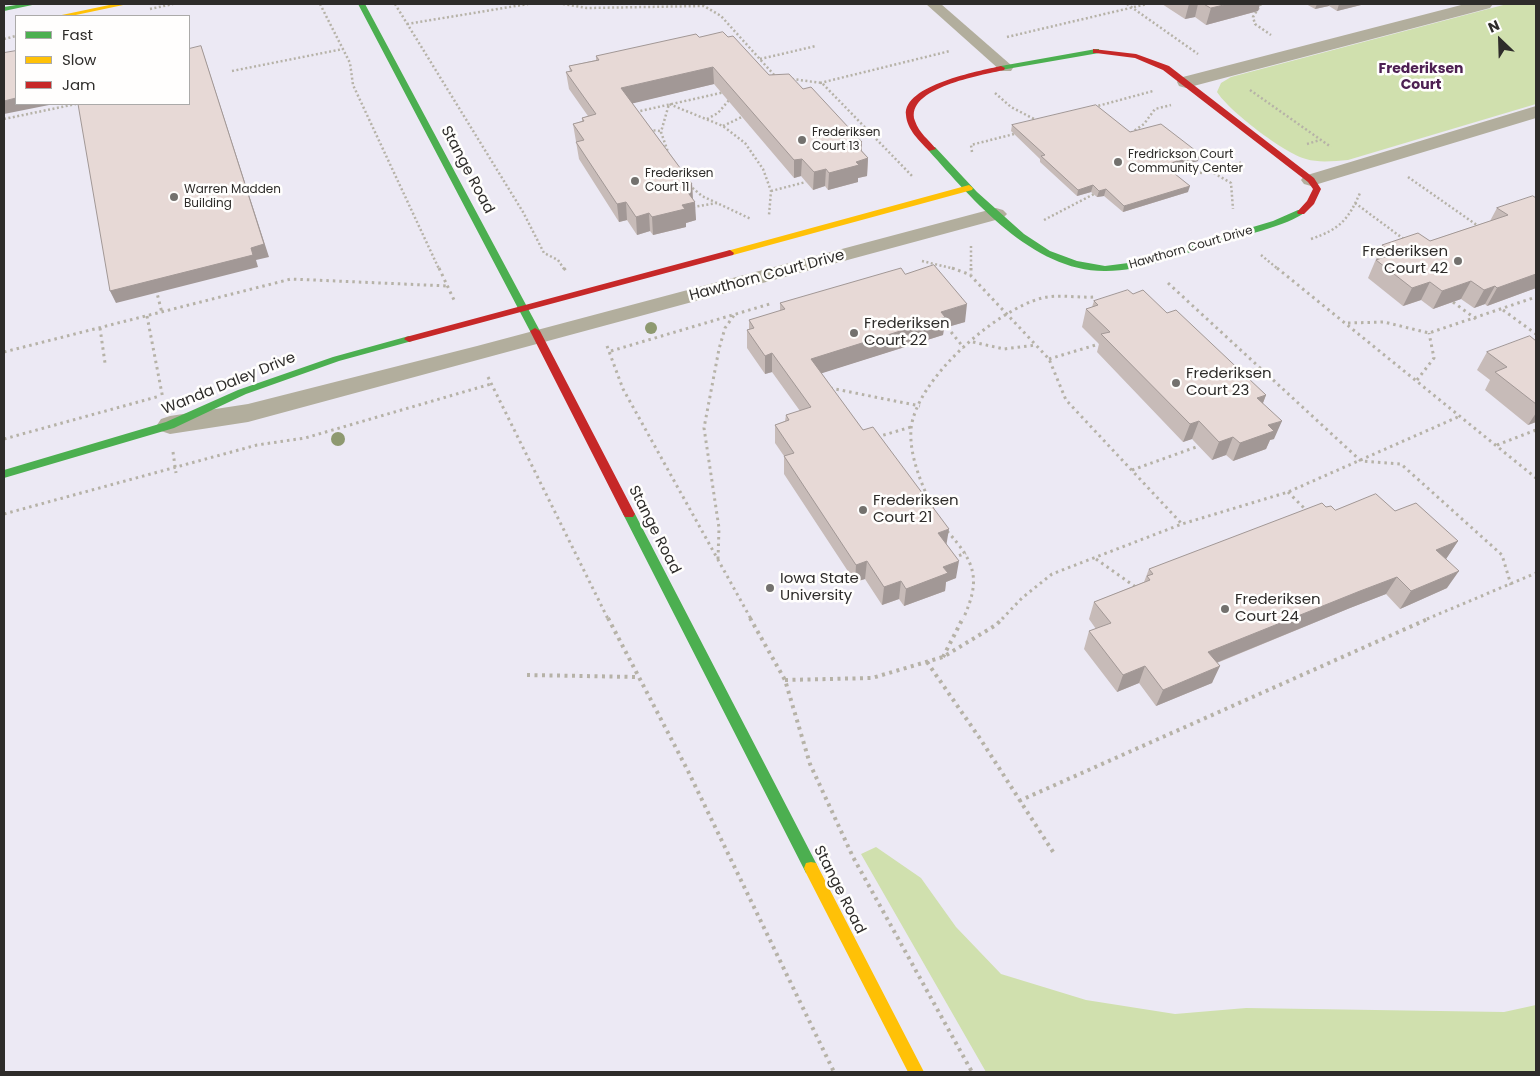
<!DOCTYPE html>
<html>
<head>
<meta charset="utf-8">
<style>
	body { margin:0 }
	#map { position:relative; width:1540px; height:1076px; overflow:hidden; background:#f2f0ed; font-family:Poppins,sans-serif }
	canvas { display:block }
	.frame { position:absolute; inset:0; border:5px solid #2e2c2a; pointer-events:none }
	.legend { position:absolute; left:15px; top:15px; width:175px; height:90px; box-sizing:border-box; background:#fffefd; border:1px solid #abaaa9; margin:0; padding:6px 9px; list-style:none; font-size:15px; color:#2e2c2a }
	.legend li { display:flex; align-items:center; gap:10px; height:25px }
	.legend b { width:25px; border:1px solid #abaaa9 }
	.north { position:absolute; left:1475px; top:15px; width:50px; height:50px; -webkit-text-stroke:4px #fffefd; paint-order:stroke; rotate:336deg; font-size:14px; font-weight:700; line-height:20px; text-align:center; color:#2e2c2a }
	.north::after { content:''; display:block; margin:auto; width:18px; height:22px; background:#2e2c2a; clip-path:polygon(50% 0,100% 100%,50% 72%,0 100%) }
</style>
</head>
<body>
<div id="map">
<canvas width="1540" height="1076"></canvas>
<div class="frame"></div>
<ul class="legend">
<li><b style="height:6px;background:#4caf50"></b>Fast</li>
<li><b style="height:6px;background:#ffc107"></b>Slow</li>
<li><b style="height:6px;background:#c62828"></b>Jam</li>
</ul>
<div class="north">N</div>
</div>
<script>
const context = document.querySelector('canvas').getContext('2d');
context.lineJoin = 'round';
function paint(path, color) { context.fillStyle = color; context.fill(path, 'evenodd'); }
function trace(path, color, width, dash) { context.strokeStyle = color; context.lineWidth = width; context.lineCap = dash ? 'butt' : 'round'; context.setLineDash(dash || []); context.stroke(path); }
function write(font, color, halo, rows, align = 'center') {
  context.font = font + ' Poppins,sans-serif'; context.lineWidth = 5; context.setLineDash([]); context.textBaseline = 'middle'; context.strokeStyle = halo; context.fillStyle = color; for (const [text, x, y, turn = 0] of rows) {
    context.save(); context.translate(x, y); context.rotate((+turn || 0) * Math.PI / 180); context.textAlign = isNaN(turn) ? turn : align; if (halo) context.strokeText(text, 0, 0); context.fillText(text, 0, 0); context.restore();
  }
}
const education = new Path2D(`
	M 4,4 L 1536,4 L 1536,1072 L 4,1072 ZM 16,16 L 189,16 L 189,104 L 16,104 Z`);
const green = new Path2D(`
	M 1507,4 L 1536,4 L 1536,104 L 1348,160 C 1334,161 1319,163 1306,159 C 1284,153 1229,111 1217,92 L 1221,83 L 1231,77 Z
	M 876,847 L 921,878 L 956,927 L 1001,974 L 1086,1000 L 1175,1014 L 1246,1008 L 1504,1012 L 1536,1005 L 1536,1072 L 986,1072 L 861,854 Z`);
const pathFar2 = new Path2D(`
	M 320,4 L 350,63 L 353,85 L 439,269
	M 395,4 L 523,212 L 544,253 L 558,260 L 564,269
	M 563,4 L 587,8 L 704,6 L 721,16 L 776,77
	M 1127,4 L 1198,54
	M 1261,4 L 1253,17 L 1255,24 L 1271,35
	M 150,9 L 173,4
	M 407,24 L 528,4
	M 1007,37 L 1147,4
	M 4,39 L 16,36
	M 760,59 L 816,46
	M 232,71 L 343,49
	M 792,79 L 822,83 L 913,177
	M 820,83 L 950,51
	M 1250,90 L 1331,147
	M 995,93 L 1011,107 L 1034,119
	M 1094,107 L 1153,91
	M 636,112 L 725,92
	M 4,119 L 76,104
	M 707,119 L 718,113 L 730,99
	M 723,126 L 746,115
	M 649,130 L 661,131
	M 1131,133 L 1144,124 L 1155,109 L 1171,105
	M 1307,144 L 1320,140
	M 972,152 L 971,145 L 1014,134
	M 669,155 L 661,132 L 669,104 L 723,126 L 745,143 L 763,169 L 771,191 L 769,215
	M 1210,171 L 1231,183 L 1233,209
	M 1173,172 L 1204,173 L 1243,162
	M 1408,177 L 1481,228
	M 689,185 L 702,196 L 751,219
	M 771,191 L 806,182
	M 1355,203 L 1405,240
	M 693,207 L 717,203
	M 1044,220 L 1094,194
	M 1311,239 C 1340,229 1348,220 1360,193
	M 971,246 L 971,269
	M 1261,255 L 1278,269
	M 922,261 L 955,269`);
const pathFar1 = new Path2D(`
	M 439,268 L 454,300
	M 564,268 L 566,271
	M 952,268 L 971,275
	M 971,268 L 971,276 L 1049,359 L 1066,400 L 1182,524
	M 1277,268 L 1536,478
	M 1168,283 L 1361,461 L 1401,464 L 1502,555 L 1511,585
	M 156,289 L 162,313
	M 1453,302 L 1476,319
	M 1503,310 L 1536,334
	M 147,316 L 163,399
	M 1348,323 L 1384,322 L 1429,333 L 1536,297
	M 947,327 L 964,348
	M 100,328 L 105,363
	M 973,342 L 1004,349 L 1036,345
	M 607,346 L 623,389 L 751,619
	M 611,351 L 773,303
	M 4,352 L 291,279 L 448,286
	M 1049,359 L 1099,344
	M 488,377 L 608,619
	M 1417,380 L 1434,358 L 1429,333
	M 830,388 L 920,406
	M 877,437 L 911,427
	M 4,439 L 160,396
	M 1497,445 L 1536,430
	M 173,452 L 176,473
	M 1132,470 L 1199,446
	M 1288,492 L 1307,511
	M 933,509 C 922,485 909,456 911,429 C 916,379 996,310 1042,298 C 1059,294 1077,298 1095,297
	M 4,514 L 257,445 L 305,438 L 491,384
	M 947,531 C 976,563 981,580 963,619
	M 953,558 L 966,553
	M 718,559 L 719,528 L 704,428 L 719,349 L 725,328 L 735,314
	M 1096,559 L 1137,588
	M 1002,619 L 1022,598 L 1052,574 L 1182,524 L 1288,492 L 1460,416
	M 1427,619 L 1536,573`);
const path = new Path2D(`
	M 608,618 L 688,771 L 834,1072
	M 750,618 L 785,680 L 810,764 L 853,857 L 972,1072
	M 943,657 L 963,618
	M 927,662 L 981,740 L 1055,855
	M 527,675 L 637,677
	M 785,680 L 872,678 L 943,657 L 996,625 L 1003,618
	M 1019,801 L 1430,618`);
const lane = new Path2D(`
	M 926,4 L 941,4 L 1011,65 L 1013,68 L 1011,71 L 1001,71 Z`);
const street = new Path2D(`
	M 1465,4 L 1493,4 L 1490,8 L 1186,88 L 1179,86 L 1177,82 L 1179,78 Z
	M 1536,106 L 1536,118 L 1318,184 L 1311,186 L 1304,184 L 1301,180 L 1304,176 Z
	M 996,208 L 1003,210 L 1007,214 L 1003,218 L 248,422 L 170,434 L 161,431 L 157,425 L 161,419 L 170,416 L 248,404 L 477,346 Z`);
const fast = new Path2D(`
	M 22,4 L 37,4 L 4,11 L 4,7 Z
	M 358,4 L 365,4 L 540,331 L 538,333 L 532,333 L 530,331 Z
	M 1096,49 L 1099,49 L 1099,53 L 1001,70 L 997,68 L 1001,66 Z
	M 929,147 L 935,147 L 977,192 L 1024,234 L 1050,251 L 1077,261 L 1105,266 L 1136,262 L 1273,221 L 1298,210 L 1304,210 L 1305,212 C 1291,225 1234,238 1213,245 C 1178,255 1143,271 1106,271 C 1033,272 973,200 929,151 Z
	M 409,336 L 412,337 L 414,339 L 412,341 L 339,361 L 246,394 L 174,428 L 4,478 L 4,470 L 166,422 L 238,390 L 333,357 Z
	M 629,510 L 635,514 L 816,863 L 818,868 L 816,873 L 811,874 L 806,873 L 623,514 Z`);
const slow = new Path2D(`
	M 114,4 L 128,4 L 71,16 L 57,16 Z
	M 969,185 L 973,188 L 972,190 L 733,255 L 727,255 L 726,253 L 727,251 Z
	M 811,862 L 816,863 L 924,1072 L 908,1072 L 806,873 L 804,868 L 806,863 Z`);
const jam = new Path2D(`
	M 1093,49 L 1136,54 L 1169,66 L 1314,178 L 1321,189 L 1314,204 L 1304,214 L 1298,214 L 1297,212 L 1307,201 L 1313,189 L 1308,182 L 1163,70 L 1135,58 L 1096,53 L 1093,53 Z
	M 1001,66 L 1005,68 L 1004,70 C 982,75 904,88 915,121 C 919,133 929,140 936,149 L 929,151 C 920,141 907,130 906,115 C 903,85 979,71 1001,66 Z
	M 730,250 L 734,253 L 733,255 L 409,342 L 404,339 L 406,337 Z
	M 535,328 L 540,331 L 635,514 L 633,517 L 625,517 L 623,514 L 530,331 Z`);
const trees = [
	[651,328,6],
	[338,439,7]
];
const wall = new Path2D(`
	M 1162,4 L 1260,4 L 1258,11 L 1206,25 L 1195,17 L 1185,19 Z
	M 1306,4 L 1365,4 L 1337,11 L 1329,6 L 1315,9 Z
	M 699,37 L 728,37 L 769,75 L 803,89 L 862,142 L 862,151 L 868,158 L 867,176 L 858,178 L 858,182 L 828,190 L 825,186 L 813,190 L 801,176 L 794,178 L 714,84 L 632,103 L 692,184 L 693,199 L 696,220 L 686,223 L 686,227 L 653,235 L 650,231 L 637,235 L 627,220 L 619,222 L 579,159 L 573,124 L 582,121 L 582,118 L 588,116 L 569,89 L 566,72 L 570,72 L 569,66 L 596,60 L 596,56 Z
	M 1012,125 L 1130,132 L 1198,161 L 1176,167 L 1175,174 L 1188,192 L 1123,212 L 1104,196 L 1097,197 L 1091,192 L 1077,196 L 1040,162 L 1040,159 L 1011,131 Z
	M 1536,198 L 1536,288 L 1487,306 L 1485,304 L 1474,308 L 1461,299 L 1433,309 L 1421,300 L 1403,306 L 1368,278 L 1382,245 L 1430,241 L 1490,221 L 1497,208 Z
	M 905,274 L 965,322 L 944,328 L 943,335 L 821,373 L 946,544 L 956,578 L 946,582 L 945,591 L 904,606 L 899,599 L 882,605 L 865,579 L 855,582 L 784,474 L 784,456 L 775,443 L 775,425 L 785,421 L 786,415 L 800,411 L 772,372 L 765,374 L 747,348 L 747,330 L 749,329 L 749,320 L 780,311 L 780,303 Z
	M 1133,294 L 1167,313 L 1266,395 L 1263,403 L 1274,439 L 1270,440 L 1266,449 L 1233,461 L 1226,455 L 1212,460 L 1192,439 L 1183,442 L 1097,352 L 1099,344 L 1082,327 L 1086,309 L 1092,307 L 1094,301 Z
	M 1536,341 L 1536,422 L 1528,425 L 1485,390 L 1490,380 L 1477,370 L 1487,352 Z
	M 1326,507 L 1335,510 L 1395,511 L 1458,541 L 1446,559 L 1447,588 L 1400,609 L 1386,594 L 1350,608 L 1217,663 L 1212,683 L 1156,706 L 1139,683 L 1117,692 L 1084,649 L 1089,631 L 1096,629 L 1089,619 L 1094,602 L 1144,582 L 1149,569 Z`);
const shadedWall = new Path2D(`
	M 1189,4 L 1198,4 L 1195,17 L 1185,19 Z
	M 1228,4 L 1260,4 L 1258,11 L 1206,25 L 1211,8 Z
	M 1317,4 L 1330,4 L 1329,6 L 1315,9 Z
	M 1339,4 L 1365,4 L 1337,11 Z
	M 201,46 L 269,257 L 256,260 L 258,267 L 116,303 L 110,291 Z
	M 713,67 L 714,84 L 622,106 L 621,88 Z
	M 16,98 L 16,104 L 54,104 L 4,114 L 4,101 Z
	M 862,142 L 861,159 L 855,144 Z
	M 1200,154 L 1198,161 L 1169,169 L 1171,163 Z
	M 868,158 L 867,176 L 858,178 L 858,182 L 828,190 L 829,173 L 856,162 Z
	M 802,159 L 801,176 L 794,178 L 794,160 Z
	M 1177,168 L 1175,174 L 1170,170 Z
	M 826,169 L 825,186 L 813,190 L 814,172 Z
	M 692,184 L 693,202 L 683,186 Z
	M 1093,185 L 1091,192 L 1077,196 L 1078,190 Z
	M 1190,186 L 1188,192 L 1123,212 L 1124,206 Z
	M 1106,189 L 1104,196 L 1097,197 L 1099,191 Z
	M 626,202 L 627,220 L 619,222 L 617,204 Z
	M 695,202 L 696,220 L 686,223 L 686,227 L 653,235 L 652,217 L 682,205 Z
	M 649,213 L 650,231 L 637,235 L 636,217 Z
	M 1536,274 L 1536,288 L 1487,306 L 1497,288 Z
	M 1471,281 L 1461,299 L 1433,309 L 1442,291 Z
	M 1430,282 L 1421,300 L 1403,306 L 1412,288 Z
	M 1495,286 L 1485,304 L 1474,308 L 1484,290 Z
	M 967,304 L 965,322 L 944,328 L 943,335 L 810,377 L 811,359 L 941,312 Z
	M 772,353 L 772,372 L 765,374 L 765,356 Z
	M 1266,395 L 1259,413 L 1257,398 Z
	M 1536,413 L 1536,422 L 1528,425 Z
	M 1199,421 L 1192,439 L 1183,442 L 1190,424 Z
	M 1282,421 L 1274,439 L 1270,440 L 1266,449 L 1233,461 L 1240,443 L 1268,425 Z
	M 1233,437 L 1226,455 L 1212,460 L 1219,442 Z
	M 949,529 L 946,547 L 938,533 Z
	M 1458,541 L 1446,559 L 1425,568 L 1436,550 Z
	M 867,561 L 865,579 L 855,582 L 856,565 Z
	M 959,561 L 956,578 L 946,582 L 945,591 L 904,606 L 906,589 L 943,567 Z
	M 1459,571 L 1447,588 L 1400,609 L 1411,591 Z
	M 1397,577 L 1386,594 L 1350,608 L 1201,669 L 1208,652 L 1360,591 Z
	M 901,581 L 899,599 L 882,605 L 884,587 Z
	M 1145,666 L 1139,683 L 1117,692 L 1123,675 Z
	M 1220,666 L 1212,683 L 1156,706 L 1163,690 Z`);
const building = new Path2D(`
	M 1204,4 L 1228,4 L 1211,8 Z
	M 723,32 L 728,37 L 733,36 L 769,75 L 789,74 L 803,89 L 811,87 L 862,142 L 855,144 L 868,158 L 856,162 L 859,165 L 829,173 L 826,169 L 814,172 L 802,159 L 794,160 L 713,67 L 621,88 L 692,184 L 683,186 L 695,202 L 682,205 L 685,209 L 652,217 L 649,213 L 636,217 L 626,202 L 617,204 L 576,142 L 584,140 L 573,124 L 584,121 L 582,118 L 596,114 L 566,72 L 572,71 L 569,66 L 599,60 L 596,56 L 696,34 L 699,37 Z
	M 201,46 L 264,244 L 251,248 L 253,255 L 110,291 L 78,104 L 189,104 L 189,49 Z
	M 16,51 L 16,98 L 4,101 L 4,53 Z
	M 1096,105 L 1130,132 L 1161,124 L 1200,154 L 1171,163 L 1177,168 L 1170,170 L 1190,186 L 1124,206 L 1106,189 L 1099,191 L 1093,185 L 1078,190 L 1041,156 L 1045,155 L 1012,125 Z
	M 1533,196 L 1536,198 L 1536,274 L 1497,288 L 1495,286 L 1484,290 L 1471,281 L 1442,291 L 1430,282 L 1412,288 L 1376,260 L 1393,254 L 1382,245 L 1418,233 L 1430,241 L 1508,215 L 1497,208 Z
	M 934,265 L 967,304 L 941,312 L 945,317 L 811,359 L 863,430 L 873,427 L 949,529 L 938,533 L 959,561 L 943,567 L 948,573 L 906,589 L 901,581 L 884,587 L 867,561 L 856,565 L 784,456 L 794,453 L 775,425 L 789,420 L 786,415 L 811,407 L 772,353 L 765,356 L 747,330 L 754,328 L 749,320 L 785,309 L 780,303 L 901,268 L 905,274 Z
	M 1128,290 L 1133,294 L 1143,290 L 1167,313 L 1176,310 L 1266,395 L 1257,398 L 1282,421 L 1268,425 L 1274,431 L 1240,443 L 1233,437 L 1219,442 L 1199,421 L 1190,424 L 1101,334 L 1110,332 L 1086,309 L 1098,305 L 1094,301 Z
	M 1530,336 L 1536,341 L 1536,404 L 1495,372 L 1507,367 L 1487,352 Z
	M 1376,494 L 1395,511 L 1416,503 L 1458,541 L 1436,550 L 1459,571 L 1411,591 L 1397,577 L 1360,591 L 1208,652 L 1220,666 L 1163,690 L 1145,666 L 1123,675 L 1089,631 L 1111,623 L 1094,602 L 1150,580 L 1147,576 L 1153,574 L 1149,569 L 1322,503 L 1326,507 L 1331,506 L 1335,510 Z`);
const markers = [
	[802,140,5,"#73716e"],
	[1118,162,5,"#73716e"],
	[635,181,5,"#73716e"],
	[174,197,5,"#73716e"],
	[1458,261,5,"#73716e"],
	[854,333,5,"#73716e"],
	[1176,383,5,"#73716e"],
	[863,510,5,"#73716e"],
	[770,588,5,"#73716e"],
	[1225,609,5,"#73716e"]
];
const farPoinames = [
	["Frederiksen",812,133],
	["Court 13",812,147],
	["Fredrickson Court",1128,155],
	["Community Center",1128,169],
	["Frederiksen",645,174],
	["Court 11",645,188],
	["Warren Madden",184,190],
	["Building",184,204]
];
const farStreetnames = [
	["Hawthorn Court Drive",1191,248,-16]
];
const farNeighbourhoodnames = [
	["Frederiksen",1421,69],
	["Court",1421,85]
];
const streetNames = [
	["Stange Road",467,170,62],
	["Hawthorn Court Drive",767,276,-15],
	["Wanda Daley Drive",229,384,-22],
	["Stange Road",654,530,63],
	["Stange Road",839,890,63]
];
const poiNames = [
	["Frederiksen",1448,252,"right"],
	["Court 42",1448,269,"right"],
	["Frederiksen",864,324],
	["Court 22",864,341],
	["Frederiksen",1186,374],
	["Court 23",1186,391],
	["Frederiksen",873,501],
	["Court 21",873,518],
	["Iowa State",780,579],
	["University",780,596],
	["Frederiksen",1235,600],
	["Court 24",1235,617]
];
paint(education, '#ece9f4');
paint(green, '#d0e0ae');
trace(pathFar2, '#b6b2a7', 2.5, [2, 2.5]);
trace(pathFar1, '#b6b2a7', 3, [2.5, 4]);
trace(path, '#b6b2a7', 4, [3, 4.5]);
paint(lane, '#b2ae9d');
paint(street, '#b2ae9d');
paint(fast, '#4caf50');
paint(slow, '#ffc107');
paint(jam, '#c62828');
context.fillStyle = '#8e9970';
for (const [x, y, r] of trees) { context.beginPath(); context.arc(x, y, r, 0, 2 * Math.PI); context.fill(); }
paint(wall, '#c7bbb8');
paint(shadedWall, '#a29896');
paint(building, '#e7d9d6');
trace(building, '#a29896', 1);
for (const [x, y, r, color] of markers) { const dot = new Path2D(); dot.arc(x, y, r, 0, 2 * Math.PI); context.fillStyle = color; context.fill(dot); trace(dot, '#fffefd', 2); }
write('12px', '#2e2c2a', '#fffefd', farPoinames, 'left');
write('12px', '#2e2c2a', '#fffefd', farStreetnames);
write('bold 14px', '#4d2052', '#fffefd', farNeighbourhoodnames);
write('15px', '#2e2c2a', '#fffefd', streetNames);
write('15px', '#2e2c2a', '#fffefd', poiNames, 'left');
</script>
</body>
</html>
